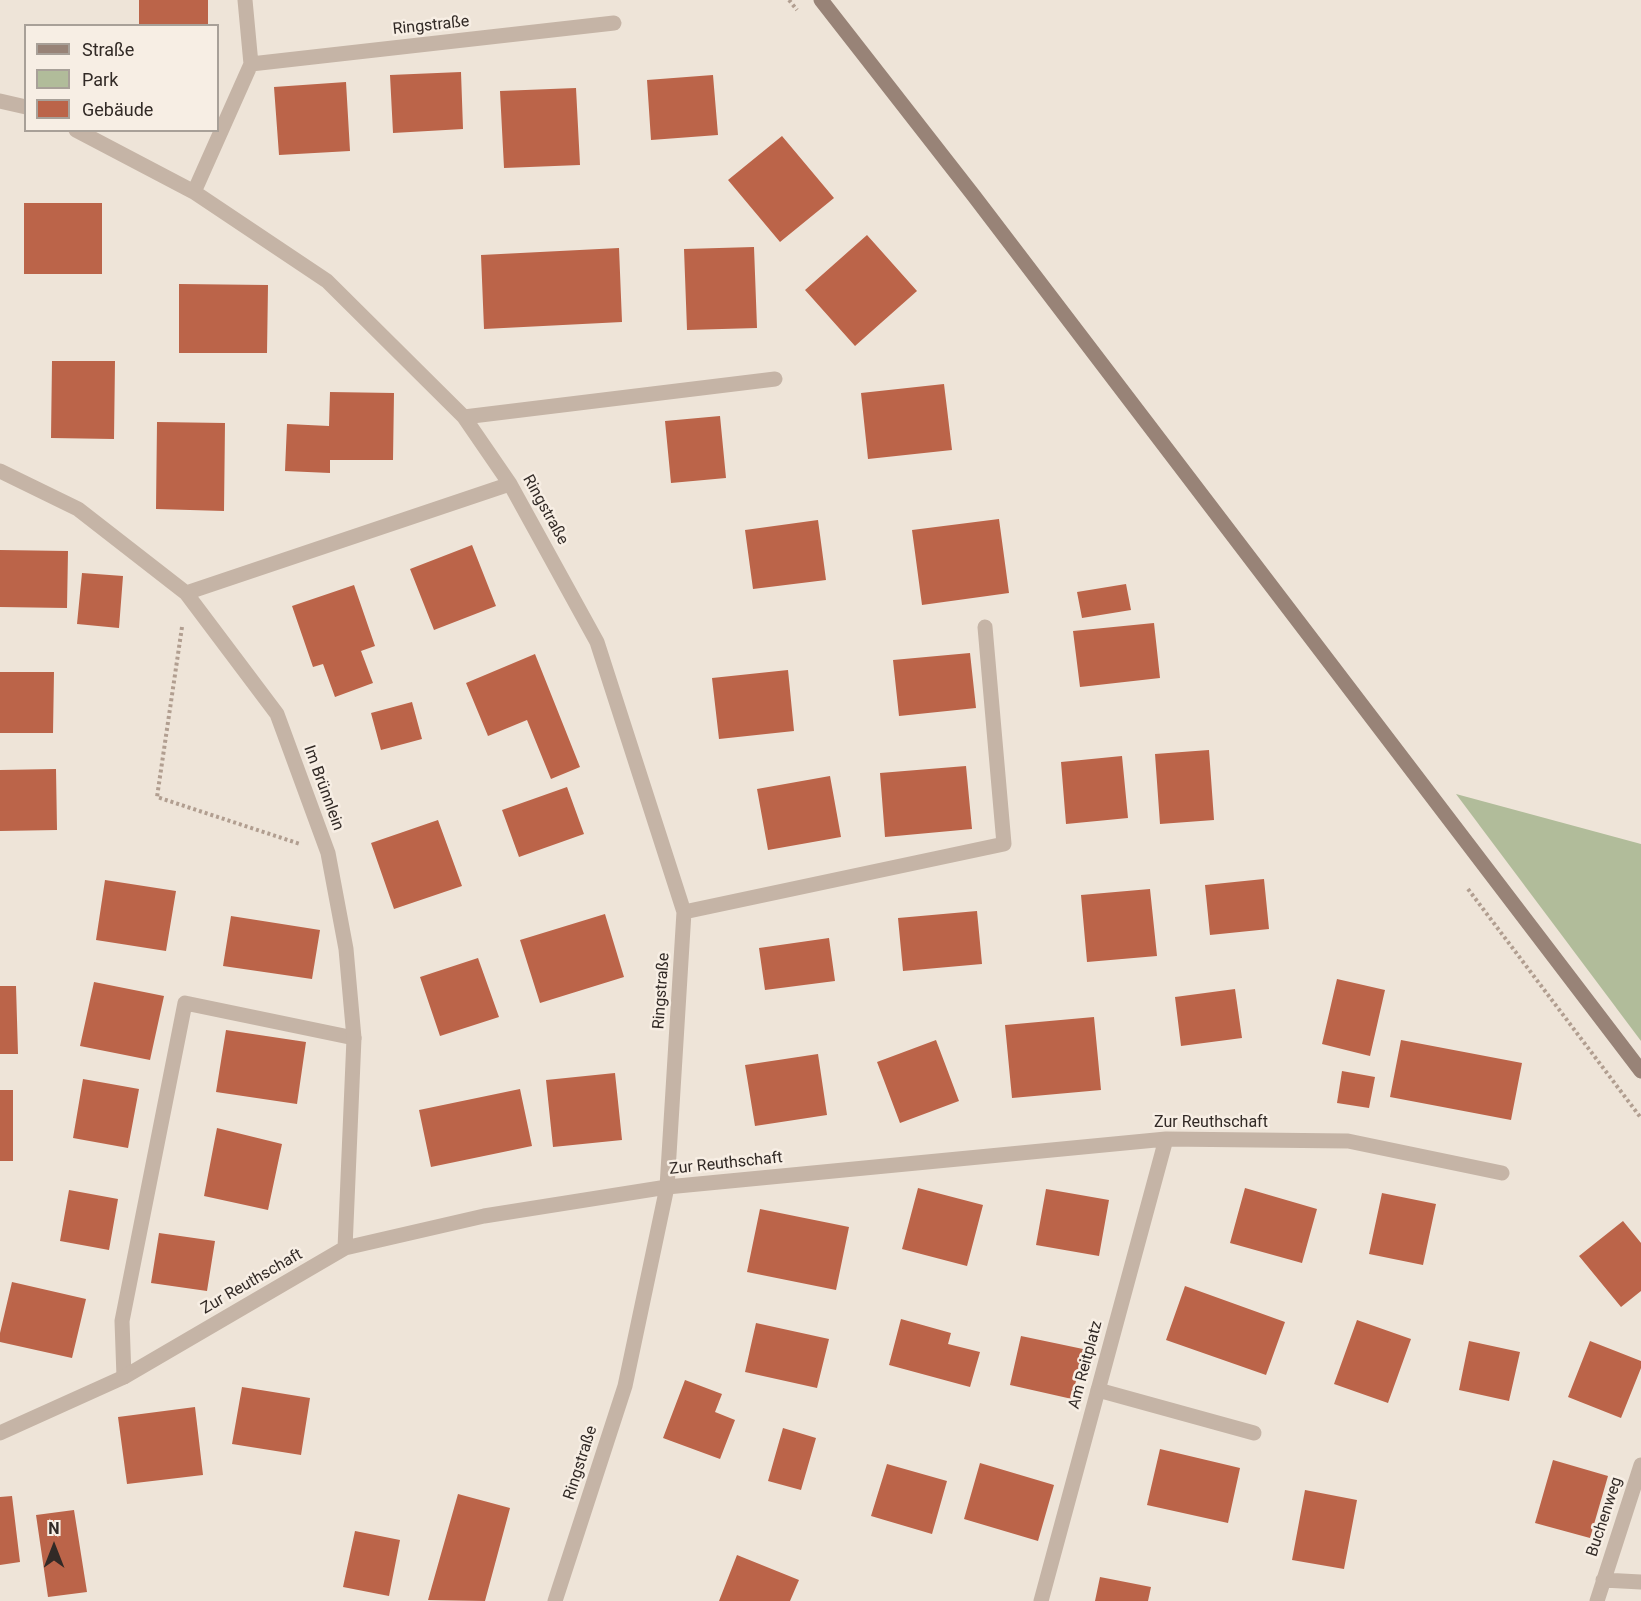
<!DOCTYPE html>
<html>
<head>
<meta charset="utf-8">
<style>
	body { margin:0 }
	#map { position:relative; width:1641px; height:1601px; overflow:hidden; background:#eee4d8; font-family:Roboto,sans-serif }
	canvas { display:block }
	.legend { position:absolute; left:24px; top:24px; width:195px; height:108px; box-sizing:border-box; background:#f7eee4; border:2px solid #a8a098; margin:0; padding:8px 10px; list-style:none; font-size:18px; color:#322a26 }
	.legend li { display:flex; align-items:center; gap:12px; height:30px }
	.legend b { width:30px; border:2px solid #a8a098 }
	.north { position:absolute; left:24px; top:1517px; width:60px; height:60px; -webkit-text-stroke:4px #f7eee4; paint-order:stroke; rotate:0deg; font-size:16px; font-weight:700; line-height:24px; text-align:center; color:#322a26 }
	.north::after { content:''; display:block; margin:auto; width:21px; height:27px; background:#322a26; clip-path:polygon(50% 0,100% 100%,50% 72%,0 100%) }
</style>
</head>
<body>
<div id="map">
<canvas width="1641" height="1601"></canvas>
<ul class="legend">
<li><b style="height:8px;background:#988377"></b>Straße</li>
<li><b style="height:16px;background:#b1bc9a"></b>Park</li>
<li><b style="height:16px;background:#bb6449"></b>Gebäude</li>
</ul>
<div class="north">N</div>
</div>
<script>
const context = document.querySelector('canvas').getContext('2d');
context.lineJoin = 'round';
function paint(path, color) { context.fillStyle = color; context.fill(path, 'evenodd'); }
function trace(path, color, width, dash) { context.strokeStyle = color; context.lineWidth = width; context.lineCap = dash ? 'butt' : 'round'; context.setLineDash(dash || []); context.stroke(path); }
function write(font, color, halo, rows, align = 'center') {
  context.font = font + ' Roboto,sans-serif'; context.lineWidth = 5; context.setLineDash([]); context.textBaseline = 'middle'; context.strokeStyle = halo; context.fillStyle = color; for (const [text, x, y, turn = 0] of rows) {
    context.save(); context.translate(x, y); context.rotate((+turn || 0) * Math.PI / 180); context.textAlign = isNaN(turn) ? turn : align; if (halo) context.strokeText(text, 0, 0); context.fillText(text, 0, 0); context.restore();
  }
}
const green = new Path2D(`
	M 1456,794 L 1641,844 L 1641,1041 Z`);
const building = new Path2D(`
	M 139,0 L 208,0 L 208,26 L 139,26 Z
	M 461,72 L 463,129 L 393,133 L 390,75 Z
	M 713,75 L 718,135 L 651,140 L 647,80 Z
	M 346,82 L 350,151 L 279,155 L 274,87 Z
	M 576,88 L 580,165 L 504,168 L 500,91 Z
	M 782,136 L 834,198 L 780,242 L 728,180 Z
	M 24,203 L 102,203 L 102,274 L 24,274 Z
	M 867,235 L 917,291 L 855,346 L 805,290 Z
	M 754,247 L 757,328 L 687,330 L 684,249 Z
	M 619,248 L 622,322 L 484,329 L 481,255 Z
	M 179,284 L 268,285 L 267,353 L 179,353 Z
	M 52,361 L 115,361 L 114,439 L 51,438 Z
	M 944,384 L 952,450 L 868,459 L 861,393 Z
	M 330,392 L 394,393 L 393,460 L 330,460 L 330,473 L 285,471 L 287,424 L 329,426 Z
	M 720,416 L 726,478 L 671,483 L 665,421 Z
	M 157,422 L 225,423 L 224,511 L 156,509 Z
	M 999,519 L 1009,593 L 922,605 L 912,530 Z
	M 818,520 L 826,580 L 753,589 L 745,530 Z
	M 472,545 L 496,606 L 434,630 L 410,569 Z
	M 0,550 L 68,551 L 67,608 L 0,607 Z
	M 82,573 L 123,576 L 119,628 L 77,624 Z
	M 1126,584 L 1131,610 L 1082,618 L 1077,592 Z
	M 354,585 L 375,646 L 361,651 L 373,683 L 335,697 L 323,664 L 313,667 L 292,606 Z
	M 1154,623 L 1160,678 L 1080,687 L 1073,631 Z
	M 970,653 L 976,708 L 899,716 L 893,660 Z
	M 535,654 L 580,767 L 551,779 L 527,720 L 488,736 L 466,683 Z
	M 788,670 L 794,731 L 719,739 L 712,678 Z
	M 0,672 L 54,672 L 53,733 L 0,733 Z
	M 412,702 L 422,739 L 381,750 L 371,713 Z
	M 1209,750 L 1214,820 L 1160,824 L 1155,754 Z
	M 1122,756 L 1128,818 L 1066,824 L 1061,762 Z
	M 966,766 L 972,829 L 885,837 L 880,773 Z
	M 56,769 L 57,830 L 0,831 L 0,770 Z
	M 830,776 L 841,837 L 768,850 L 757,789 Z
	M 567,787 L 584,834 L 519,857 L 502,810 Z
	M 438,820 L 462,886 L 394,909 L 371,843 Z
	M 1264,879 L 1269,929 L 1210,935 L 1205,885 Z
	M 105,880 L 176,891 L 166,951 L 96,940 Z
	M 1150,889 L 1157,956 L 1087,962 L 1081,895 Z
	M 977,911 L 982,964 L 903,971 L 898,918 Z
	M 605,914 L 624,977 L 540,1003 L 520,940 Z
	M 231,916 L 320,930 L 312,979 L 223,966 Z
	M 829,938 L 835,981 L 765,990 L 759,948 Z
	M 478,958 L 499,1017 L 440,1036 L 420,977 Z
	M 1337,979 L 1385,990 L 1370,1056 L 1322,1044 Z
	M 94,982 L 164,996 L 150,1060 L 80,1046 Z
	M 0,986 L 16,986 L 18,1054 L 0,1054 Z
	M 1235,989 L 1242,1038 L 1181,1046 L 1175,997 Z
	M 1094,1017 L 1101,1090 L 1012,1098 L 1005,1025 Z
	M 226,1030 L 306,1042 L 297,1104 L 216,1092 Z
	M 936,1040 L 959,1101 L 900,1123 L 877,1062 Z
	M 1401,1040 L 1522,1063 L 1511,1120 L 1390,1097 Z
	M 818,1054 L 827,1115 L 755,1126 L 745,1065 Z
	M 1342,1071 L 1375,1077 L 1369,1108 L 1337,1103 Z
	M 615,1073 L 622,1140 L 553,1147 L 546,1080 Z
	M 83,1079 L 139,1089 L 128,1148 L 73,1138 Z
	M 520,1089 L 532,1146 L 431,1167 L 419,1110 Z
	M 0,1090 L 13,1090 L 13,1161 L 0,1161 Z
	M 217,1128 L 282,1144 L 268,1210 L 204,1196 Z
	M 918,1188 L 983,1205 L 967,1266 L 902,1249 Z
	M 1245,1188 L 1317,1209 L 1302,1263 L 1230,1243 Z
	M 1046,1189 L 1109,1200 L 1099,1256 L 1036,1245 Z
	M 69,1190 L 118,1199 L 109,1250 L 60,1241 Z
	M 1382,1193 L 1436,1204 L 1423,1265 L 1369,1254 Z
	M 760,1209 L 849,1227 L 836,1290 L 747,1272 Z
	M 1623,1221 L 1641,1243 L 1641,1291 L 1621,1307 L 1579,1256 Z
	M 159,1233 L 215,1241 L 207,1291 L 151,1283 Z
	M 12,1282 L 86,1299 L 72,1358 L 0,1342 L 0,1333 Z
	M 1185,1286 L 1285,1322 L 1266,1375 L 1166,1340 Z
	M 901,1319 L 951,1333 L 948,1344 L 980,1352 L 970,1387 L 889,1365 Z
	M 1357,1320 L 1411,1339 L 1388,1403 L 1334,1384 Z
	M 756,1323 L 829,1339 L 817,1388 L 745,1372 Z
	M 1021,1336 L 1083,1349 L 1072,1399 L 1010,1385 Z
	M 1469,1341 L 1520,1352 L 1509,1401 L 1459,1390 Z
	M 1590,1341 L 1641,1361 L 1641,1368 L 1621,1418 L 1568,1397 Z
	M 685,1380 L 722,1394 L 715,1412 L 735,1420 L 720,1459 L 663,1438 Z
	M 242,1387 L 310,1398 L 301,1455 L 232,1444 Z
	M 195,1407 L 203,1475 L 127,1484 L 118,1417 Z
	M 783,1428 L 816,1438 L 801,1490 L 768,1481 Z
	M 1160,1449 L 1240,1468 L 1228,1523 L 1147,1505 Z
	M 1553,1460 L 1608,1476 L 1590,1538 L 1535,1523 Z
	M 980,1463 L 1054,1485 L 1038,1541 L 964,1519 Z
	M 887,1464 L 947,1481 L 932,1534 L 871,1516 Z
	M 1305,1490 L 1357,1500 L 1344,1569 L 1292,1560 Z
	M 458,1494 L 510,1508 L 485,1601 L 428,1600 Z
	M 12,1496 L 20,1562 L 0,1565 L 0,1497 Z
	M 74,1510 L 87,1592 L 48,1597 L 36,1515 Z
	M 355,1531 L 400,1540 L 389,1596 L 343,1587 Z
	M 737,1555 L 799,1580 L 790,1601 L 719,1601 Z
	M 1100,1577 L 1151,1587 L 1148,1601 L 1095,1601 Z`);
const path = new Path2D(`
	M 789,0 L 797,10
	M 182,627 L 157,797 L 300,844
	M 1468,889 L 1641,1118`);
const lane = new Path2D(`
	M 124,1377 L 122,1321 L 185,1003 L 354,1038
	M 1098,1390 L 1254,1433`);
const street = new Path2D(`
	M 251,64 L 614,23
	M 0,101 L 26,107
	M 76,130 L 194,192 L 327,281 L 464,417 L 510,484 L 597,642 L 684,912 L 667,1187 L 625,1386 L 555,1601
	M 194,192 L 251,64 L 245,0
	M 464,417 L 775,379
	M 0,471 L 78,509 L 186,593 L 277,714 L 328,853 L 346,949 L 354,1038 L 345,1248
	M 186,593 L 510,484
	M 684,912 L 1004,844 L 985,627
	M 0,1433 L 124,1377 L 345,1248 L 484,1216 L 667,1187 L 1166,1139 L 1348,1141 L 1502,1173
	M 1603,1580 L 1641,1582
	M 1041,1601 L 1166,1139
	M 1597,1601 L 1641,1465`);
const secondary = new Path2D(`
	M 821,0 L 974,196 L 1641,1071`);
const streetNames = [
	["Ringstraße",431,26,-6],
	["Ringstraße",545,510,61],
	["Im Brünnlein",323,788,70],
	["Ringstraße",662,991,-86],
	["Zur Reuthschaft",1211,1123],
	["Zur Reuthschaft",726,1164,-6],
	["Zur Reuthschaft",252,1282,-30],
	["Am Reitplatz",1086,1365,-75],
	["Ringstraße",581,1463,-72],
	["Buchenweg",1605,1517,-72]
];
paint(green, '#b1bc9a');
paint(building, '#bb6449');
trace(path, '#b19e90', 4, [3, 3]);
trace(lane, '#c5b4a6', 15);
trace(street, '#c5b4a6', 15);
trace(secondary, '#988377', 15);
write('16px', '#322a26', '#f7eee4', streetNames);
</script>
</body>
</html>
